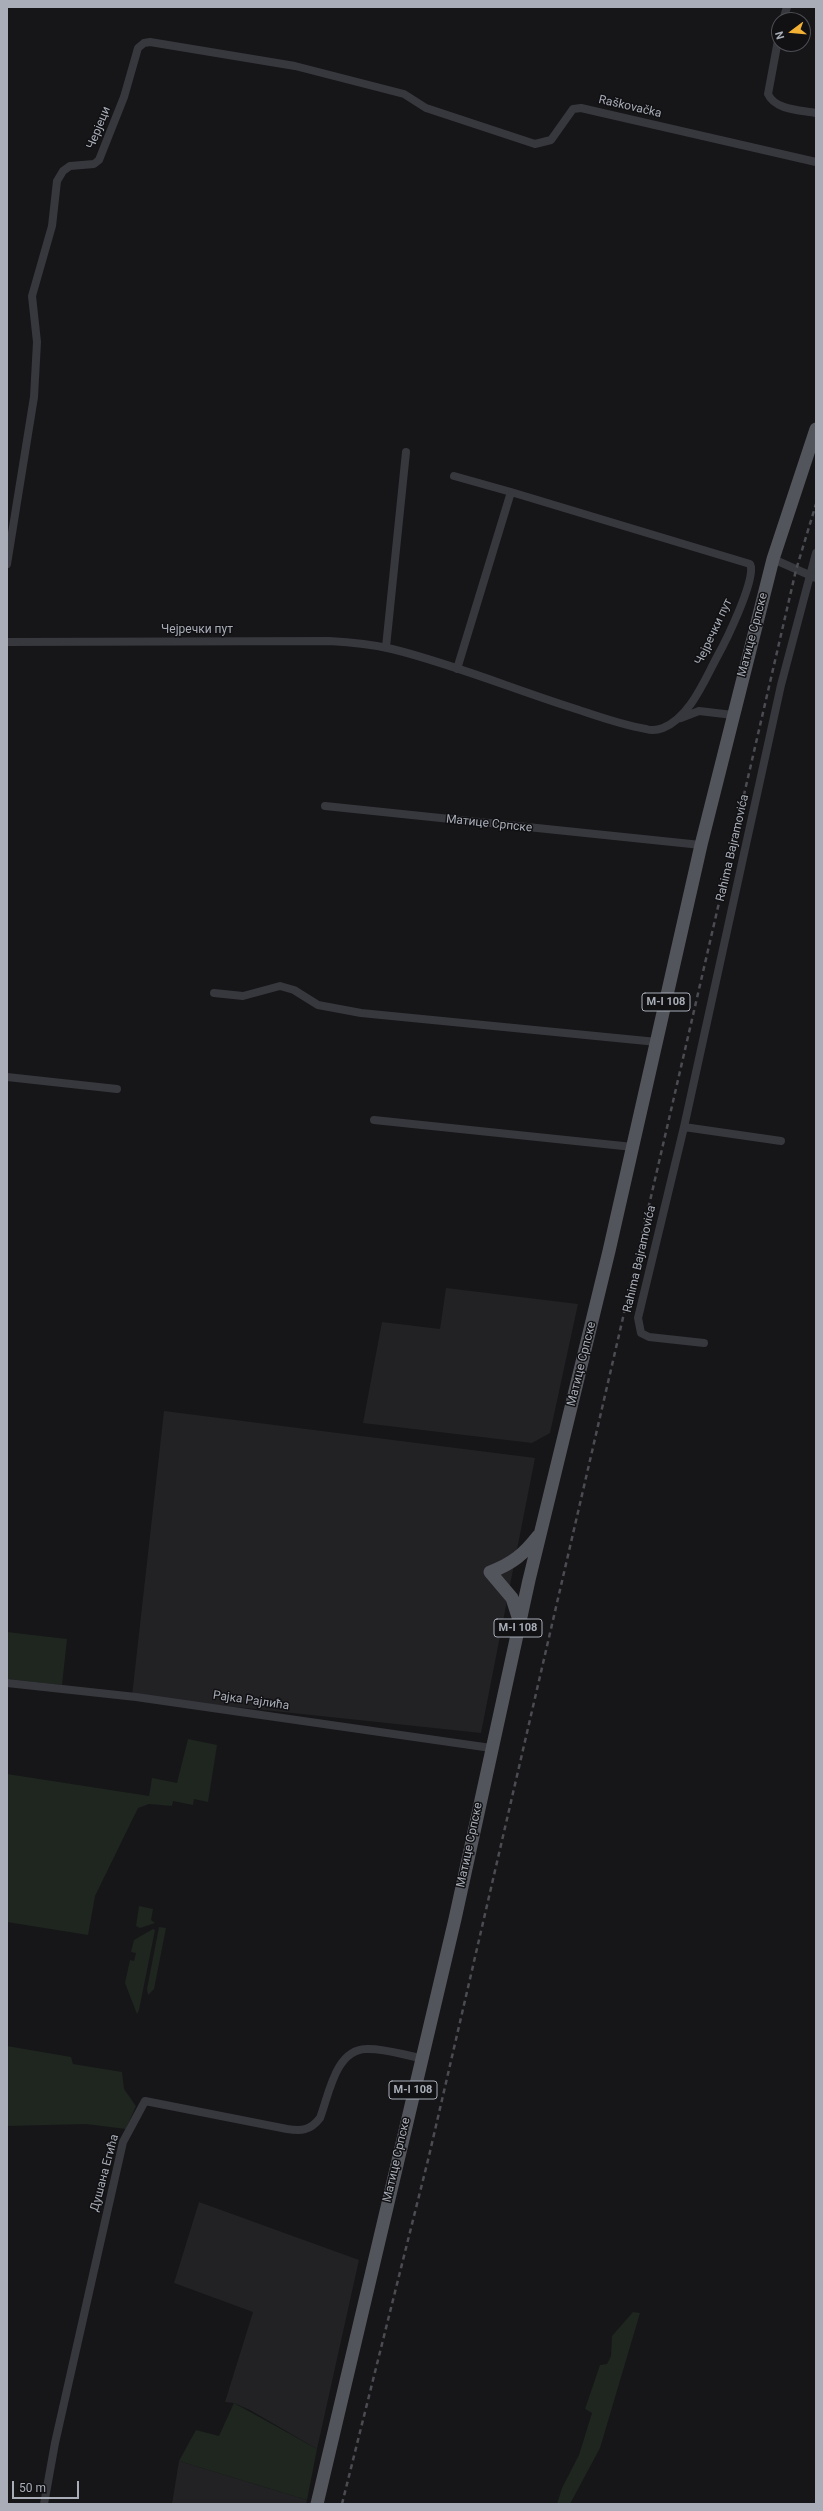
<!DOCTYPE html>
<html>
<head>
<meta charset="utf-8">
<style>
	body { margin:0 }
	#map { position:relative; width:823px; height:2511px; overflow:hidden; background:#161618; font-family:Roboto,sans-serif }
	canvas { display:block }
	.frame { position:absolute; inset:0; border:8px solid #a8adb8; pointer-events:none }
	.north { position:absolute; left:771px; top:12px; width:40px; height:40px; box-sizing:border-box; background:#111113; border:1px solid #4d4f55; border-radius:50%; rotate:254deg; font-size:11px; font-weight:700; line-height:16px; text-align:center; color:#a8adb8 }
	.north::after { content:''; display:block; margin:auto; width:14px; height:18px; background:#f2b134; clip-path:polygon(50% 0,100% 100%,50% 72%,0 100%) }
	.scale { position:absolute; left:12px; top:2481px; width:67px; height:18px; box-sizing:border-box; border:2px solid #a8adb8; border-top:0; padding-left:5px; font-size:12px; line-height:14px; white-space:nowrap; color:#a8adb8; -webkit-text-stroke:3px #111113; paint-order:stroke }
</style>
</head>
<body>
<div id="map">
<canvas width="823" height="2511"></canvas>
<div class="frame"></div>
<div class="north">N</div>
<div class="scale">50 m</div>
</div>
<script>
const context = document.querySelector('canvas').getContext('2d');
context.lineJoin = 'round';
function paint(path, color) { context.fillStyle = color; context.fill(path, 'evenodd'); }
function trace(path, color, width, dash) { context.strokeStyle = color; context.lineWidth = width; context.lineCap = dash ? 'butt' : 'round'; context.setLineDash(dash || []); context.stroke(path); }
function write(font, color, halo, rows, align = 'center') {
  context.font = font + ' Roboto,sans-serif'; context.lineWidth = 3; context.setLineDash([]); context.textBaseline = 'middle'; context.strokeStyle = halo; context.fillStyle = color; for (const [text, x, y, turn = 0] of rows) {
    context.save(); context.translate(x, y); context.rotate((+turn || 0) * Math.PI / 180); context.textAlign = isNaN(turn) ? turn : align; if (halo) context.strokeText(text, 0, 0); context.fillText(text, 0, 0); context.restore();
  }
}
const built = new Path2D(`
	M 446,1288 L 578,1304 L 550,1433 L 532,1443 L 363,1423 L 382,1322 L 440,1329 Z
	M 164,1411 L 535,1458 L 481,1733 L 132,1696 Z
	M 199,2202 L 359,2260 L 317,2449 L 250,2410 L 234,2403 L 225,2402 L 253,2312 L 174,2283 Z
	M 179,2461 L 307,2500 L 306,2504 L 172,2504 Z`);
const green = new Path2D(`
	M 7,1632 L 67,1639 L 62,1685 L 7,1679 Z
	M 188,1739 L 217,1745 L 208,1802 L 194,1799 L 193,1805 L 173,1801 L 172,1806 L 149,1804 L 138,1808 L 95,1896 L 88,1935 L 7,1922 L 7,1774 L 149,1796 L 152,1778 L 177,1783 Z
	M 139,1906 L 153,1909 L 151,1920 L 155,1923 L 140,1928 L 136,1926 Z
	M 159,1927 L 166,1928 L 154,1989 L 148,1995 L 147,1989 Z
	M 153,1929 L 155,1930 L 139,2010 L 137,2014 L 125,1983 L 130,1960 L 134,1961 L 136,1953 L 131,1952 L 134,1940 Z
	M 7,2046 L 71,2057 L 73,2064 L 122,2072 L 124,2089 L 136,2106 L 126,2129 L 86,2124 L 7,2126 Z
	M 633,2312 L 640,2313 L 600,2448 L 570,2504 L 557,2504 L 562,2488 L 579,2455 L 592,2413 L 585,2409 L 600,2365 L 607,2364 L 611,2356 L 612,2336 Z
	M 234,2403 L 317,2449 L 307,2500 L 179,2461 L 196,2430 L 219,2436 Z`);
const minor = new Path2D(`
	M 783,20 L 787,7
	M 779,35 L 768,94 C 775,110 800,110 816,113
	M 454,476 L 511,492
	M 773,559 L 816,578
	M 7,564 L 34,397 L 37,342 L 32,296 L 52,226 L 57,181 L 63,171 L 70,166 L 94,164 L 99,160 L 124,97 L 138,48 L 144,43 L 150,42 L 295,66 L 369,85 L 404,94 L 426,108 L 535,144 L 551,140 L 573,109 L 581,108 L 816,162
	M 7,642 L 329,641 C 349,642 371,644 392,649 C 453,664 513,689 573,708 C 597,716 621,725 646,729 C 652,731 658,730 663,728 C 690,717 704,681 717,657 C 727,639 753,585 751,567 L 750,564 L 511,492 L 457,669
	M 386,647 L 406,452
	M 681,718 L 699,711 L 733,715
	M 325,806 L 701,845
	M 214,993 L 243,996 L 280,986 L 294,990 L 318,1005 L 361,1013 L 657,1042
	M 7,1077 L 117,1089
	M 374,1120 L 633,1147
	M 684,1127 L 781,1141
	M 704,1343 L 649,1337 L 641,1333 L 638,1318 L 684,1127 L 781,685 L 816,553
	M 7,1683 L 136,1697 L 491,1748
	M 44,2504 L 55,2443 L 123,2142 L 145,2101 L 287,2129 C 301,2131 310,2131 320,2118 C 329,2095 335,2050 366,2049 C 383,2048 404,2055 421,2058`);
const primary = new Path2D(`
	M 519,1620 L 512,1598 L 490,1572 C 512,1564 524,1554 538,1536
	M 317,2504 L 455,1919 L 529,1580 L 609,1251 L 701,845 L 773,559 L 816,429`);
const rail = new Path2D(`
	M 342,2504 L 429,2156 L 796,570 L 816,504`);
const shields = [
	[666,1002,48],
	[518,1628,48],
	[413,2090,48]
];
const shieldNames = [
	["M-I 108",666,1002],
	["M-I 108",518,1628],
	["M-I 108",413,2090]
];
const streetNames = [
	["Raškovačka",630,107,13],
	["Черјеци",99,128,-68],
	["Чејречки пут",197,630],
	["Чејречки пут",714,632,-65],
	["Матице Српске",753,635,-75],
	["Матице Српске",489,824,6],
	["Rahima Bajramovića",733,848,-77],
	["Rahima Bajramovića",640,1259,-77],
	["Матице Српске",582,1364,-76],
	["Рајка Рајлића",251,1701,8],
	["Матице Српске",470,1845,-78],
	["Матице Српске",397,2160,-77],
	["Душана Егића",105,2173,-75]
];
paint(built, '#222225');
paint(green, '#1e261f');
trace(minor, '#37383d', 8);
trace(primary, '#53555c', 13);
trace(rail, '#4a4c52', 2.5, [5, 4]);
for (const [x, y, w] of shields) { const box = new Path2D(); box.roundRect(x - w / 2, y - 9, w, 18, 3); context.fillStyle = '#111113'; context.fill(box); trace(box, '#a8adb8', 1); }
write('bold 11px', '#a8adb8', null, shieldNames);
write('12px', '#a8adb8', '#111113', streetNames);
</script>
</body>
</html>
